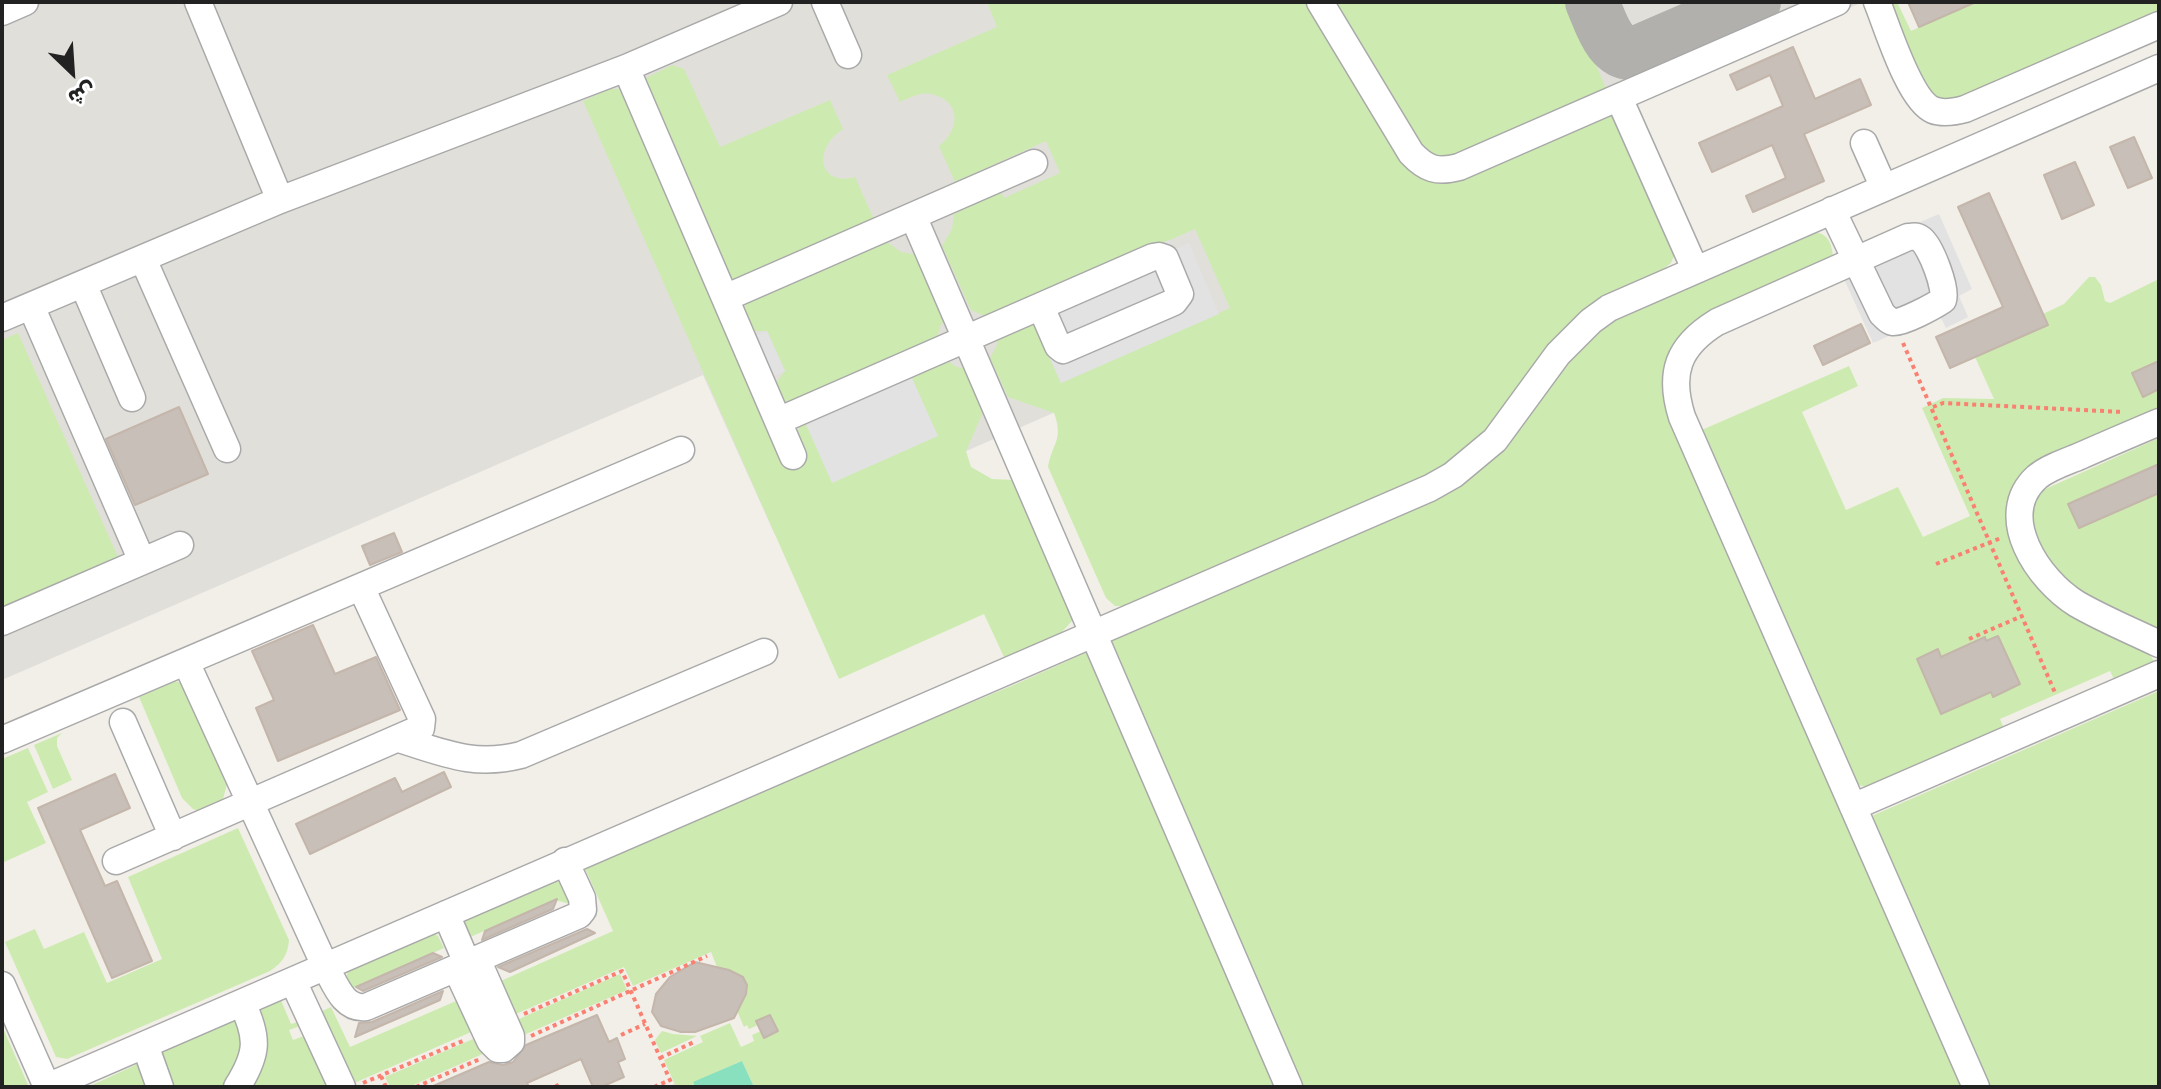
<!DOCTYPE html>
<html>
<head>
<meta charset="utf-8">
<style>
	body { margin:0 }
	#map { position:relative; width:2161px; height:1089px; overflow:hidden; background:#f2efe9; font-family:Rubik,Vazirmatn,sans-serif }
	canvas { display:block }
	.frame { position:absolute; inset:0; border:4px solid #222; pointer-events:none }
	.north { position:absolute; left:32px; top:32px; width:80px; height:80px; -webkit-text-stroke:6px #fff; paint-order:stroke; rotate:155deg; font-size:22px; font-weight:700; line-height:32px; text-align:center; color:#222 }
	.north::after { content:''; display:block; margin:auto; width:28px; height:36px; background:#222; clip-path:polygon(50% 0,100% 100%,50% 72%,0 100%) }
</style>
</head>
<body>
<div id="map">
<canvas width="2161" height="1089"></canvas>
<div class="frame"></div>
<div class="north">ش</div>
</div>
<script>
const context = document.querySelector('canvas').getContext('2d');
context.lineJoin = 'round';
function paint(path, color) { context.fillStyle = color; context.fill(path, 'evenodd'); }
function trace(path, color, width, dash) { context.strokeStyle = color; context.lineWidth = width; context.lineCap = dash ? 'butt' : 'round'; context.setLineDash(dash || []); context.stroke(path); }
const airport = new Path2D(`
	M 2,2 L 1863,2 L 1220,283 L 1240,331 L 775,535 L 703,375 L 2,680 Z`);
const grass = new Path2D(`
	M 987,2 L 1569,2 L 1676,252 L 1671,263 L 1662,270 L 1604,297 L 1478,439 L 1437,471 L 1127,606 L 1115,606 L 1106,598 L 1048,467 C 1052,443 1064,440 1054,413 L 1008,397 L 990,358 L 997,345 L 997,338 L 1034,323 L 1061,383 L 1230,308 L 1195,229 L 991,319 L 971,310 L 942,246 L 952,229 L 954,214 L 1001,192 L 1004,198 L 1060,173 L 1046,141 L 955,182 L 939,146 C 961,129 961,100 931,94 C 920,92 909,98 900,102 L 887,75 L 997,27 Z
	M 1882,2 L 1897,2 L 1911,31 L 1976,2 L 2159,2 L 2159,19 L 1960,105 L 1936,104 Z
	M 672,65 L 684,69 L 720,147 L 830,100 L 843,129 C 811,150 820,187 855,177 L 876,224 L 732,286 L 644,79 Z
	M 610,89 L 621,89 L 625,93 L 797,435 L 799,428 L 805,422 L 937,436 L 911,376 L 947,361 L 957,367 L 968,369 L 984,410 L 966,451 L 971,467 L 992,479 L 1015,480 L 1072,613 L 1073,620 L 1060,634 L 1004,657 L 984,614 L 839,679 L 583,101 Z
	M 1813,232 C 1828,233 1832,243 1833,257 L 1678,339 L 1663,368 L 1662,382 L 1667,405 L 1851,825 L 2159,691 L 2159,1087 L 754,1087 L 742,1061 L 693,1083 L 695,1087 L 676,1087 L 664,1060 L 703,1042 L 700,1036 L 730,1023 L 741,1047 L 754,1041 L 752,1035 L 761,1031 L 778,1031 L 770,1015 L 757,1021 L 758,1025 L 749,1029 L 747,1025 L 744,1027 L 737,1011 C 753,984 748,974 717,967 L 711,952 L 633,986 L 624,967 L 509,1017 L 494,984 L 613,931 L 583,864 L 1016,684 L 1447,491 L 1573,354 L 1612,320 Z
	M 887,242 L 901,252 L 918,255 L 945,320 L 940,326 L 937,340 L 790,405 C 779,402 778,394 774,385 L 785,371 L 767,331 L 752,331 L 742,312 L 747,302 Z
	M 2089,277 L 2095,277 L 2101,285 L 2105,301 L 2110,303 L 2159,279 L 2159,413 L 2023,479 L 2036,584 L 2059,607 L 2148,653 L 2155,662 L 2152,668 L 2117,685 L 2110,671 L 2000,719 L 2005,731 L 1868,788 L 1854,783 L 1697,432 L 1849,366 L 1858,386 L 1802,412 L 1846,510 L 1898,487 L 1923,537 L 1970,516 L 1922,408 L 1943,398 L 1994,399 L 1975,357 L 2047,325 L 2043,314 L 2064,304 Z
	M 18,333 L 118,557 L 2,609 L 2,340 Z
	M 2159,438 L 2159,631 C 2095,600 2042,586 2030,507 L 2043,490 Z
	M 173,681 L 179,682 L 185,687 L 227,784 L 222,803 L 201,812 L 193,809 L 182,798 L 139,697 Z
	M 62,733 L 57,738 L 57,746 L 72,780 L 53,789 L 34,745 Z
	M 28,748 L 48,792 L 27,802 L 46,843 L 2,863 L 2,759 Z
	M 238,828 L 289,940 C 288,955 282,963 270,971 L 67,1059 L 56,1057 L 5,942 L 35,929 L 44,949 L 84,932 L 107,983 L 162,959 L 128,877 Z
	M 554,879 L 562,885 L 570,904 L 555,900 L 468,938 L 463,922 L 465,919 Z
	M 431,932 L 438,936 L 444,948 L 351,989 L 346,978 L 348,970 Z
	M 620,974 L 627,990 L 517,1038 L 510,1023 Z
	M 280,998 L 291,1024 L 298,1022 L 300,1026 L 289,1030 L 293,1040 L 304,1036 L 327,1087 L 88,1087 Z
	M 463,998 L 478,1029 L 352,1084 L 320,1012 L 331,1007 L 350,1047 Z
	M 2,1026 L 29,1087 L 2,1087 Z
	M 662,1031 L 673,1034 L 697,1036 L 661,1053 L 655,1040 Z
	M 480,1036 L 487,1052 L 409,1087 L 390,1087 L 385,1077 Z`);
const pitch = new Path2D(`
	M 742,1061 L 754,1087 L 695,1087 L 693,1082 Z`);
const parking = new Path2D(`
	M 1939,214 L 1972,289 L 1959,296 L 1968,317 L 1946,328 L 1939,314 L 1873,343 L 1835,259 Z
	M 1169,240 L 1173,250 L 1189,243 L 1219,314 L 1061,383 L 1025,304 Z
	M 767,331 L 785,371 L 765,380 L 747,339 Z
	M 911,376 L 938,436 L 832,483 L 805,422 Z`);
const taxiway = new Path2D(`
	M 1592,2 C 1601,22 1609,56 1636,53 L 1754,2`);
const building = new Path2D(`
	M 1908,2 L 1976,2 L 1919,27 Z
	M 1793,47 L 1815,99 L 1860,79 L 1871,105 L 1804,134 L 1824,181 L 1753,212 L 1746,196 L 1786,178 L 1772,145 L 1712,172 L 1699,143 L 1783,106 L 1770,75 L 1737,90 L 1730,75 Z
	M 2134,137 L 2152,178 L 2128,188 L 2110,147 Z
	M 2075,162 L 2094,205 L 2062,219 L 2044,175 Z
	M 1989,193 L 2048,325 L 1950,368 L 1936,337 L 2003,307 L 1958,207 Z
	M 1861,324 L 1870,343 L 1823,365 L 1814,346 Z
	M 2159,361 L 2159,389 L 2143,397 L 2132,373 Z
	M 179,407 L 208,474 L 135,505 L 106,439 Z
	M 2159,464 L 2159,493 L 2079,528 L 2068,504 Z
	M 394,533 L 402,552 L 370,565 L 362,546 Z
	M 313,625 L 335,674 L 376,657 L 400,710 L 278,761 L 256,708 L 274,700 L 252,651 Z
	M 1998,636 L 2020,684 L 1993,697 L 1991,692 L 1941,714 L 1917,659 L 1938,649 L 1941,657 L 1985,637 L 1986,641 Z
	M 444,772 L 451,787 L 310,854 L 296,824 L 395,778 L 402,792 Z
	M 115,774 L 130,808 L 80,830 L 105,886 L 117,881 L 152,961 L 112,978 L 38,808 Z
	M 557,899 L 553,909 L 482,940 L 485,931 Z
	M 587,929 L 595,933 L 510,972 L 498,967 Z
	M 433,953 L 442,957 L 363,991 L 356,987 Z
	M 695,962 L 729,970 L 743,977 L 747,985 L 746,994 L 734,1018 L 695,1032 L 681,1032 L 661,1026 L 652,1012 L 656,994 L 670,977 Z
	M 443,991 L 440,1000 L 355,1037 L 359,1023 L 372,1022 Z
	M 597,1015 L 609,1042 L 617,1038 L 625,1059 L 618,1062 L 624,1077 L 601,1087 L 593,1087 L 581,1059 L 527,1083 L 529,1087 L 431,1087 L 489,1062 L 503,1065 L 513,1062 L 526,1045 Z
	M 770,1015 L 778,1031 L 764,1038 L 756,1021 Z`);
const path = new Path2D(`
	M 1903,343 L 2056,695
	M 1933,407 L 1943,403 L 2123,412
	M 1936,564 L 2001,538
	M 1969,639 L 2022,616
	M 524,1014 L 622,971 L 673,1087
	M 621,1035 L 645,1024
	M 531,1036 L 707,956
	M 660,1058 L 694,1042
	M 381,1076 L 386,1087
	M 363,1083 L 465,1040
	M 556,1084 L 558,1087
	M 416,1087 L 480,1059
	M 654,1087 L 670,1080`);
const minor = new Path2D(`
	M 198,2 L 280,200
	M 825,2 L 848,55
	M 1320,2 L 1411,153 C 1426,169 1437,173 1459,167 L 1837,2
	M 1877,2 C 1887,26 1909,100 1933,110 C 1943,114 1954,112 1965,109 L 2159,25
	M 2,12 L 25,2
	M 626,68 L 793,456
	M 1619,98 L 1695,269
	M 1864,143 L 1884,188
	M 1832,210 L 1882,314 C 1886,317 1888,321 1893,322 C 1903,323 1934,306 1943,300 C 1947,289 1931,247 1921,239 C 1916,235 1914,237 1908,237 L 1717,322 C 1678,346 1668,373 1682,417 L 1976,1087
	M 913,216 L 1289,1087
	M 143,259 L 227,449
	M 83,284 L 132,398
	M 725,298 L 1034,163
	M 31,306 L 142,561
	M 2,318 L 280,200 L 626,68 L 779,2
	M 778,421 L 1153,257 L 1159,256 L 1165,258 L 1180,294 L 1174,302 L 1063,350 L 1058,346 L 1041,307
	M 2159,422 C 2133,433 2107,444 2080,456 C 2066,462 2049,467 2037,477 C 1994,516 2039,581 2077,604 C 2103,619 2132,631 2159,644
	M 2,622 L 180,545
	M 186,662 L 325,966 C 335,983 343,1010 366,1007 L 579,915 L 583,910 L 582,898 L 565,861
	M 123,722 L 173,837
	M 399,739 C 444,753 474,767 521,755 L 764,652
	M 2,740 L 681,450
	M 1853,807 L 2159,674
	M 116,861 L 421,728 L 422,719 L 361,587
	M 446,914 L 467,963
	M 456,968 L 490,1041 L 498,1049 L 503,1049 L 511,1042 L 511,1036 L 477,959
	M 293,981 L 342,1087
	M 2,985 L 47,1087
	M 145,1045 L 160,1087
	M 47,1087 L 1430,488 L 1453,475 L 1495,440 L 1558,354 L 1591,321 L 1609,308 L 2159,68
	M 237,1087 C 258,1054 259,1038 242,1003`);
paint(airport, '#e1dfda');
paint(grass, '#cdebb0');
paint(pitch, '#88e0be');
paint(parking, '#e2e2e2');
trace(taxiway, '#b1b0ac', 54);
paint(building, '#c7bfb8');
trace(building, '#c4b6ab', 2);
trace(minor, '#a9a9a9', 29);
trace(path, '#fa8072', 4, [4, 4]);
trace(minor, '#fff', 26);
</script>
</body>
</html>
